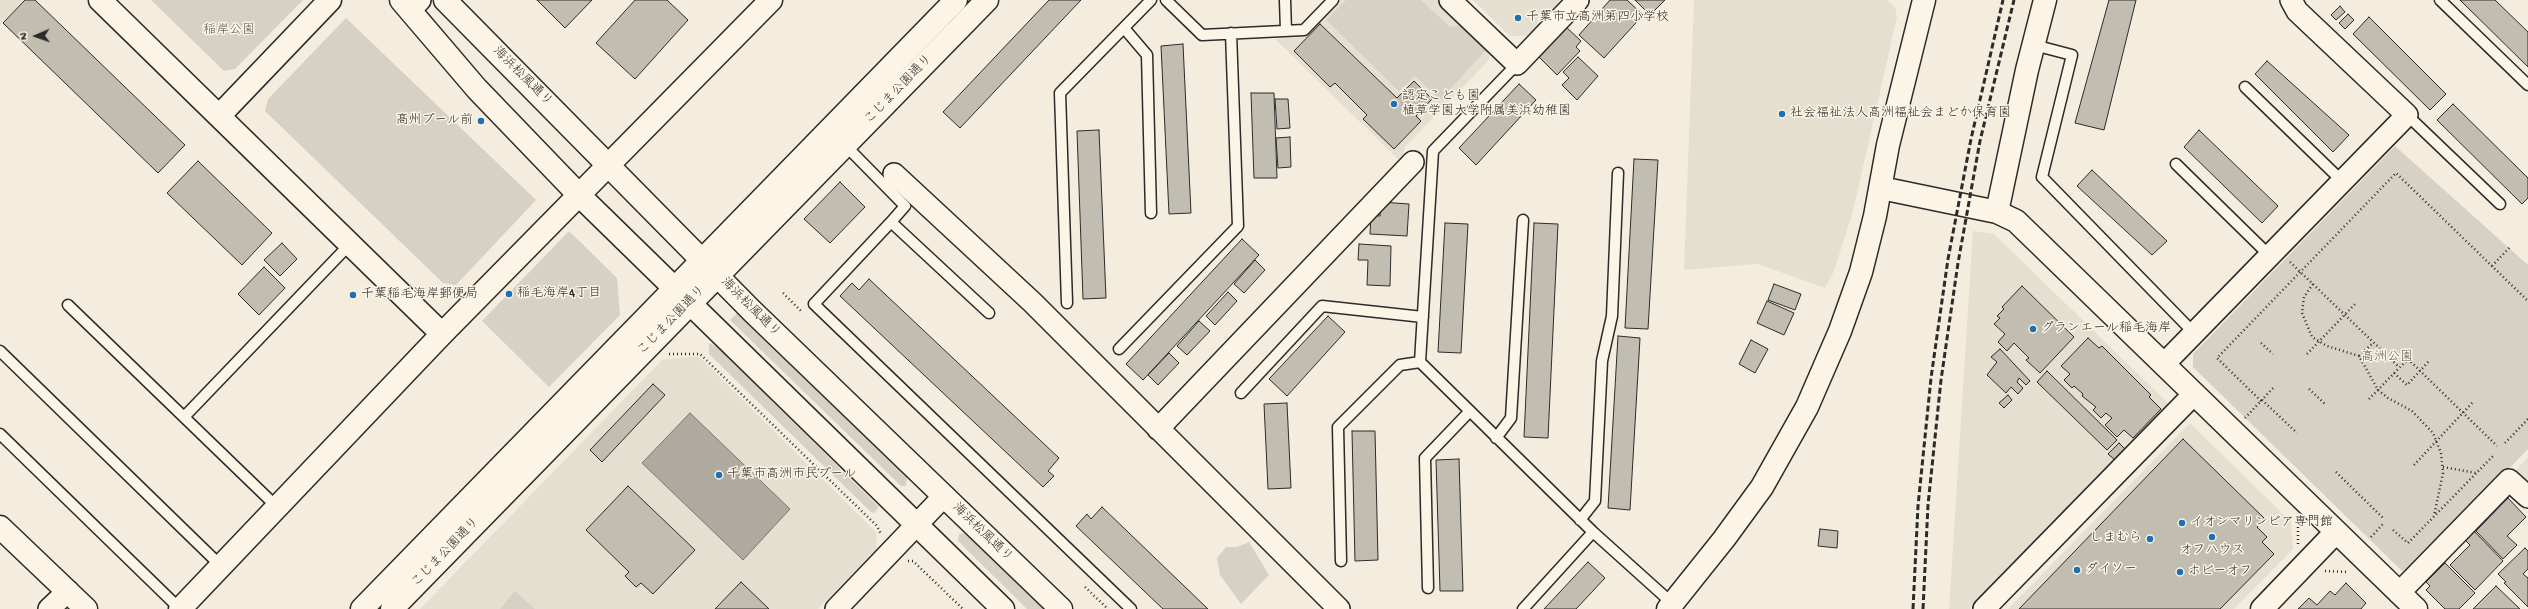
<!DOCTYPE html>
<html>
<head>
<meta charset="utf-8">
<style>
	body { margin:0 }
	#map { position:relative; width:2528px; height:609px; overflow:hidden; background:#f4edde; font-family:"Gochi Hand",sans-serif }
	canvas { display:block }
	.north { position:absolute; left:16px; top:16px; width:40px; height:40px; -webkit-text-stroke:3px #fcf5e5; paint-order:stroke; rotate:268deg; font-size:11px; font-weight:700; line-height:16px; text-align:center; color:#2b2b2b }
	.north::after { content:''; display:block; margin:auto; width:14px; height:18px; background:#2b2b2b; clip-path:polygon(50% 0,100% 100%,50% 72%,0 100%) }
</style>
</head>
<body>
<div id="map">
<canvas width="2528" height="609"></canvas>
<div class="north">N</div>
</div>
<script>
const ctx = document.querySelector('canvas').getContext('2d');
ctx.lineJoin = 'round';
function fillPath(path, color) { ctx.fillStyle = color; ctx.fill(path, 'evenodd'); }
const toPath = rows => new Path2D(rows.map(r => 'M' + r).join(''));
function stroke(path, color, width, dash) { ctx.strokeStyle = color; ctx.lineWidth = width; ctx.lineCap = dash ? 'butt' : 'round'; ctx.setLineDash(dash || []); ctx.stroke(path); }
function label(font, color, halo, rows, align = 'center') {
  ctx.font = font + ' "Gochi Hand","Klee One",sans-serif'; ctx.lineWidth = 3; ctx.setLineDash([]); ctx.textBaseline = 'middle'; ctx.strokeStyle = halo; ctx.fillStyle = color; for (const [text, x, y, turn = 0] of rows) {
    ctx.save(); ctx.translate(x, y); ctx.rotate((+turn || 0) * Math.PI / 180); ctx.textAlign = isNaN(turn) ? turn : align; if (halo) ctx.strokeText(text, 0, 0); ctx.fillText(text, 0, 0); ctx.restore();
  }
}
fillPath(toPath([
	[0,0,24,0,0,25],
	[1341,0,1439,0,1489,49,1489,60,1405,147,1402,163,1275,39,1303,37],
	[1473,0,1561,0,1527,36,1510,36],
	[1694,0,1887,0,1895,7,1897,17,1853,211,1834,271,1825,288,1758,264,1684,270],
	[1973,231,1994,234,2170,405,1970,609,1949,609],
	[698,356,876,532,877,549,818,609,420,609,662,360],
	[2190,423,2291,522,2293,549,2234,609,2008,609],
	[2528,457,2528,482,2516,470]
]), '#e5dfd0');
fillPath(toPath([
	[151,0,303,0,235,69,224,71],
	[1346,0,1421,0,1450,27,1462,25,1486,50,1440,100,1415,76,1399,91,1326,20],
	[346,18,536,200,456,285,443,283,265,111,268,99],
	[2395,146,2528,265,2528,449,2411,570,2402,571,2193,367,2193,354],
	[569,231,617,278,620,315,549,387,482,321],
	[738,312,907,477,906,486,901,486,730,320],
	[709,343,717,347,879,507,874,513,871,512,709,354],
	[965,533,1043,609,1027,609,958,541,959,534],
	[1249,542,1269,575,1241,604,1220,575,1217,558,1226,547,1237,547],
	[515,591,535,609,500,609]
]), '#d6d1c4');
const water = toPath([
	[690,413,790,509,743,560,642,463,690,413]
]);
fillPath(water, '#afaaa0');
stroke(water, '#7a7771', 1);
const building = toPath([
	[25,0,35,0,185,145,158,173,3,23,25,0],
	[537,0,592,0,565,28,537,0],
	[635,0,667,0,688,20,635,79,596,43,635,0],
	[1049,0,1081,0,960,128,943,112,1049,0],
	[1610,0,1627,0,1643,15,1604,58,1579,35,1610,0],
	[1635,0,1665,0,1650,15,1635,0],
	[2109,0,2136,0,2104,130,2075,123,2109,0],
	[2460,0,2495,0,2528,32,2528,67,2460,0],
	[2340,6,2345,12,2336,20,2331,15,2340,6],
	[2348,14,2354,20,2345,29,2339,23,2348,14],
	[2369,17,2446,94,2430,110,2353,34,2369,17],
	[1320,24,1397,98,1414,81,1432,99,1416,116,1421,121,1394,149,1363,119,1367,115,1335,83,1330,87,1294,51,1320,24],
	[1565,26,1581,41,1576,47,1580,51,1557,75,1537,55,1565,26],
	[1183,44,1191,213,1169,214,1161,46,1183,44],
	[1578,57,1598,76,1577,100,1562,85,1569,78,1563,72,1578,57],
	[2267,61,2349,135,2333,152,2255,74,2267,61],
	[1519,84,1536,100,1476,165,1459,148,1519,84],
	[1251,93,1274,93,1277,178,1254,178,1251,93],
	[1275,99,1288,99,1290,128,1277,129,1275,99],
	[2453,104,2528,178,2528,198,2522,204,2437,120,2453,104],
	[1099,130,1106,298,1083,299,1077,131,1099,130],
	[2199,130,2278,206,2262,223,2184,147,2199,130],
	[1290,137,1291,167,1278,168,1276,138,1290,137],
	[1634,159,1658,160,1648,329,1625,328,1634,159],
	[198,161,272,233,242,265,167,193,198,161],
	[2092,170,2167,241,2152,255,2077,186,2092,170],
	[840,182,865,207,830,243,804,219,840,182],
	[1381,202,1409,204,1407,236,1370,234,1371,215,1380,216,1381,202],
	[1445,223,1468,224,1461,353,1438,352,1445,223],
	[1534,223,1558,224,1548,438,1524,437,1534,223],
	[1242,239,1259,255,1143,380,1126,364,1242,239],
	[282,243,297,259,280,276,264,260,282,243],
	[1359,244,1391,246,1390,286,1367,285,1368,260,1358,260,1359,244],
	[1255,260,1265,270,1244,293,1234,284,1255,260],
	[264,267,285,288,259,315,238,294,264,267],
	[869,279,1059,458,1048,471,1054,476,1043,487,840,296,852,283,859,290,869,279],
	[1774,284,1801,294,1795,310,1768,300,1774,284],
	[2022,286,2074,337,2040,373,2026,360,2029,358,2014,343,2007,351,1998,342,2005,334,1994,324,2000,318,1997,316,2004,309,2002,307,2022,286],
	[1228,292,1237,301,1215,325,1206,316,1228,292],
	[1767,301,1794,313,1784,335,1757,323,1767,301],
	[1328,316,1345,332,1287,396,1269,379,1328,316],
	[1199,321,1210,331,1187,355,1177,346,1199,321],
	[1618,336,1640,338,1630,510,1608,508,1618,336],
	[2088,338,2099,348,2102,346,2151,395,2149,397,2161,409,2133,438,2124,430,2117,437,2105,425,2112,418,2106,413,2101,418,2093,410,2096,407,2082,396,2083,394,2074,386,2072,388,2064,380,2070,374,2061,366,2088,338],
	[1751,340,1768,349,1755,373,1739,364,1751,340],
	[2000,349,2030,381,2026,385,2019,378,2017,382,2023,388,2018,394,2011,387,2006,393,1987,375,1997,362,1991,357,2000,349],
	[1169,353,1179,363,1158,385,1148,375,1169,353],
	[2047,371,2117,440,2107,450,2037,382,2047,371],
	[653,384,665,395,602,462,590,450,653,384],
	[2008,395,2012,400,2004,408,1999,403,2008,395],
	[1287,403,1291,488,1268,489,1264,404,1287,403],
	[1352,431,1375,431,1378,560,1355,561,1352,431],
	[2183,439,2265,519,2257,527,2267,537,2262,542,2274,554,2220,609,2019,609,2183,439],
	[2119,443,2125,449,2115,460,2108,454,2119,443],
	[1459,459,1463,591,1440,591,1436,460,1459,459],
	[628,486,695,550,653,594,641,583,636,587,625,576,629,572,586,530,628,486],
	[2508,498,2526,517,2507,536,2517,545,2503,559,2476,531,2508,498],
	[1102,507,1208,609,1163,609,1076,526,1087,514,1091,519,1102,507],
	[1820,529,1838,531,1837,548,1818,546,1820,529],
	[2473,530,2503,561,2475,590,2450,565,2470,545,2464,539,2473,530],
	[2525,548,2528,551,2528,569,2523,574,2528,578,2528,607,2504,583,2506,582,2498,574,2525,548],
	[1588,562,1605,578,1576,609,1544,609,1588,562],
	[2445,563,2475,593,2459,609,2445,609,2426,590,2430,586,2426,582,2445,563],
	[741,582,769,609,715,609,741,582],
	[2346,583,2366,603,2361,609,2298,609,2309,598,2317,605,2330,591,2335,595,2346,583],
	[2496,586,2520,609,2473,609,2496,586]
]);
fillPath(building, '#c2bdb1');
stroke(building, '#2b2b2b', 1);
const lane = toPath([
	[1166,0,1202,35,1304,30,1333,0],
	[1285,0,1286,31],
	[2440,0,2528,85],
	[1124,28,1147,55,1151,213],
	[2034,45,2072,55,2042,177,2194,333],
	[2245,87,2342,181],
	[2407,115,2500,204],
	[845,145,905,206,891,222,989,313],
	[2176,164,2270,256],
	[891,222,814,304,1131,609],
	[1067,303,1060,93,1151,0],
	[68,305,277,507],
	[1119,349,1238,226,1231,33],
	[0,351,221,566],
	[1420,362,1433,151,1517,64],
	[1241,393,1322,306,1423,317],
	[184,417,350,244],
	[0,434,180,609],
	[1496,438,1511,418,1523,220],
	[1580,520,1595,501,1602,361,1612,316,1618,173],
	[1341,561,1338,427,1400,365,1420,362,1593,532,1673,604],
	[1428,588,1425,458,1470,411],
	[1523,609,1593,532]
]);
const street = toPath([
	[1450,0,1517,64,1578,0],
	[410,10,420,0],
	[894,174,1032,302,1339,609],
	[2164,364,2407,115,2297,11,2291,0],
	[1158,429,1413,162],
	[2399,593,2509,480,2528,497],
	[49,609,68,591],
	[836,609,944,496],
	[1984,609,2194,394]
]);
const secondary = toPath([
	[100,0,442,334],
	[401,0,477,89,579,195,1003,609],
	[445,0,752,311,1061,609],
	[219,116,330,0],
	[1881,188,1997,212,2016,221,2416,609],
	[1997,212,2027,70,2045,0],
	[0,527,86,609],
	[180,609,442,334,771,0],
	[362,609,956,0],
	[392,609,987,0],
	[1668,609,1724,539,1762,487,1807,407,1840,331,1861,272,1875,216,1888,145,1924,0],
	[2262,609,2335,533]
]);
stroke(lane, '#2b2b2b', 13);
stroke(street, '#2b2b2b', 24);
stroke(secondary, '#2b2b2b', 25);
stroke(toPath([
	[2290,262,2399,367],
	[2492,266,2510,247],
	[2313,284,2304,297,2302,313,2312,337,2327,346,2359,356,2378,390,2388,398,2412,411,2433,433,2441,453,2443,473,2434,516],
	[783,293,802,312],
	[2261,343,2273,354],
	[669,354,700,354,877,526,881,534],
	[2307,354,2356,303],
	[2359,356,2373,343],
	[2394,373,2407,385,2430,360],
	[2309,389,2325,404],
	[2369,399,2408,359,2497,446],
	[2262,400,2297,433],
	[2261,401,2217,358,2396,173,2528,301],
	[2245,418,2275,386],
	[2505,443,2528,419],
	[2414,465,2473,402],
	[2443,467,2476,473],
	[2336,472,2383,518],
	[2298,523,2298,544],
	[2393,530,2408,543,2493,456],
	[2371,537,2383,524],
	[908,561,913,561,963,609],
	[2325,571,2348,572],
	[1085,587,1108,609]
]), '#2b2b2b', 2.5, [1, 3]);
stroke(lane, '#fcf5e5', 10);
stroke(street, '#fcf5e5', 21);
stroke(secondary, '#fcf5e5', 22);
stroke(toPath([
	[1913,609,1918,506,1931,378,1948,259,1971,139,2003,0],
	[1923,609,1928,505,1941,380,1958,263,1980,141,2014,0]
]), '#2b2b2b', 3, [6, 3]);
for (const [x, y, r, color] of [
	[1518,18,4,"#1f6fb2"],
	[1394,104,4,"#1f6fb2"],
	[1782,114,4,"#1f6fb2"],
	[481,121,4,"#1f6fb2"],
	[509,294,4,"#1f6fb2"],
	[353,295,4,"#1f6fb2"],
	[2033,329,4,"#1f6fb2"],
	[719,475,4,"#1f6fb2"],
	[2182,523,4,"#1f6fb2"],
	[2212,537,4,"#1f6fb2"],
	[2150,539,4,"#1f6fb2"],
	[2077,570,4,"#1f6fb2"],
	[2180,572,4,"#1f6fb2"]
]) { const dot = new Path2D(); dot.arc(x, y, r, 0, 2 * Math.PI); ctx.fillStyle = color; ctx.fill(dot); stroke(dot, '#fcf5e5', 1.5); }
label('13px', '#2b2b2b', '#fcf5e5', [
	["千葉市立高洲第四小学校",1526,18],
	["認定こども園",1402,97],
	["植草学園大学附属美浜幼稚園",1402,112],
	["社会福祉法人高洲福祉会まどか保育園",1790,114],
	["髙州プール前",473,121,"right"],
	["稲毛海岸4丁目",517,294],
	["千葉稲毛海岸郵便局",361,295],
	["グランエール稲毛海岸",2041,329],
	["千葉市高洲市民プール",727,475],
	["イオンマリンピア専門館",2190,523],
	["しまむら",2142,539,"right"],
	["オフハウス",2212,551,"center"],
	["ダイソー",2085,570],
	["ホビーオフ",2188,572]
], 'left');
label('13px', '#565451', '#fcf5e5', [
	["稲岸公園",229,31],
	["高洲公園",2387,358]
]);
label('13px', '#2b2b2b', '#fcf5e5', [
	["海浜松風通り",522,77,45],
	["こじま公園通り",899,90,-46],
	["海浜松風通り",750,308,45],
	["こじま公園通り",672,321,-46],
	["海浜松風通り",982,533,44],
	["こじま公園通り",446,553,-46]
]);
</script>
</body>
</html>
